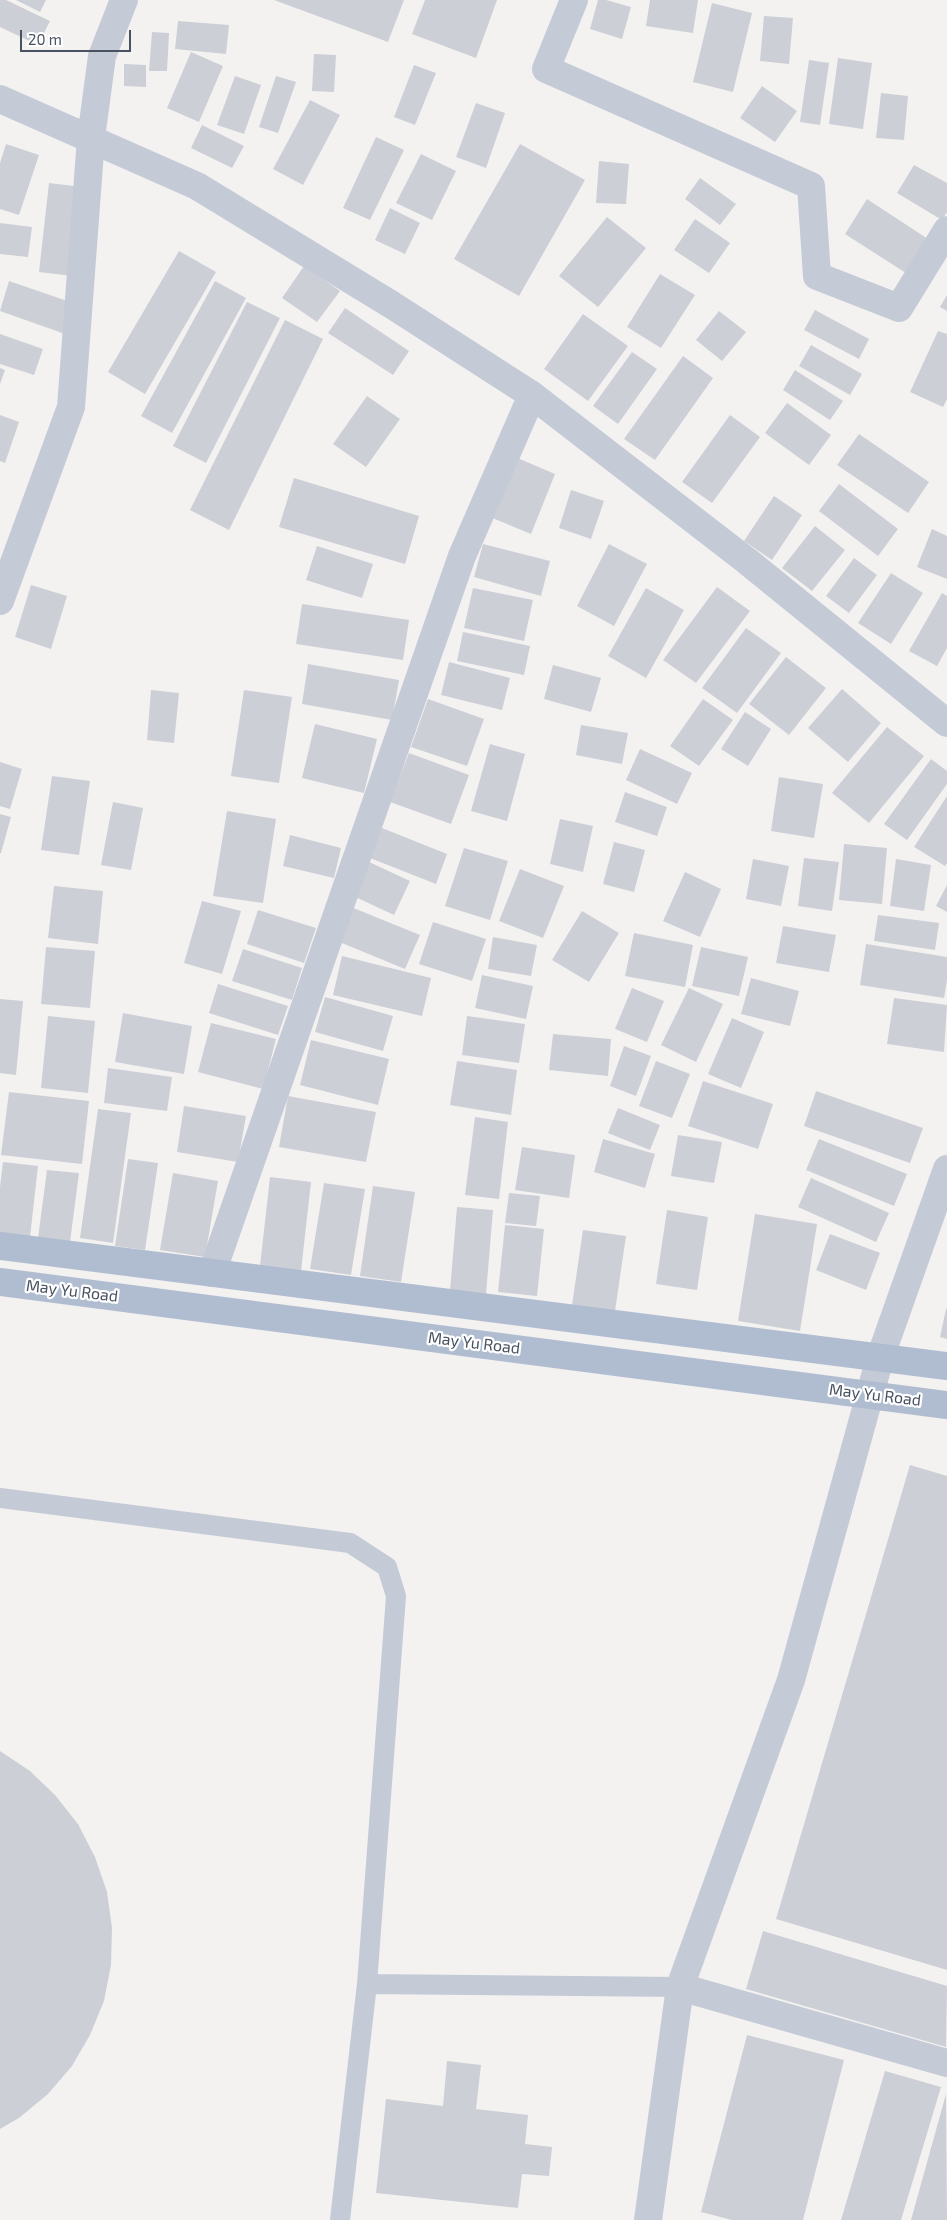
<!DOCTYPE html>
<html>
<head>
<meta charset="utf-8">
<style>
	body { margin:0 }
	#map { position:relative; width:947px; height:2220px; overflow:hidden; background:#f4f1f1; font-family:"Exo 2",sans-serif }
	canvas { display:block }
	.scale { position:absolute; left:20px; top:30px; width:111px; height:22px; box-sizing:border-box; border:2px solid #485260; border-top:0; padding-left:6px; font-size:15px; line-height:18px; white-space:nowrap; color:#485260; -webkit-text-stroke:4px #fff; paint-order:stroke }
</style>
</head>
<body>
<div id="map">
<canvas width="947" height="2220"></canvas>
<div class="scale">20 m</div>
</div>
<script>
const ctx = document.querySelector('canvas').getContext('2d');
ctx.lineJoin = 'round';
function fillPath(path, color) { ctx.fillStyle = color; ctx.fill(path, 'evenodd'); }
const toPath = rows => new Path2D(rows.map(r => 'M' + r).join(''));
function stroke(path, color, width, dash) { ctx.strokeStyle = color; ctx.lineWidth = width; ctx.lineCap = dash ? 'butt' : 'round'; ctx.setLineDash(dash || []); ctx.stroke(path); }
function label(font, color, halo, rows, align = 'center') {
  ctx.font = font + ' "Exo 2",sans-serif'; ctx.lineWidth = 4.5; ctx.setLineDash([]); ctx.textBaseline = 'middle'; ctx.strokeStyle = halo; ctx.fillStyle = color; for (const [text, x, y, turn = 0] of rows) {
    ctx.save(); ctx.translate(x, y); ctx.rotate((+turn || 0) * Math.PI / 180); ctx.textAlign = isNaN(turn) ? turn : align; if (halo) ctx.strokeText(text, 0, 0); ctx.fillText(text, 0, 0); ctx.restore();
  }
}
fillPath(toPath([
	[0,0,6,0,50,21,38,45,0,27],
	[16,0,46,0,40,12],
	[274,0,404,0,388,42],
	[425,0,497,0,476,58,412,34],
	[598,0,606,0,631,7,622,39,590,29],
	[650,0,698,0,693,33,646,26],
	[712,3,752,13,733,92,693,82],
	[764,16,793,18,789,64,760,61],
	[178,21,229,25,226,54,175,49],
	[152,32,169,33,167,71,149,71],
	[191,52,223,66,199,122,167,108],
	[314,54,336,55,334,92,312,91],
	[838,58,872,63,863,129,829,124],
	[809,60,829,63,820,125,800,122],
	[124,64,146,65,146,87,124,86],
	[414,65,436,73,415,125,394,117],
	[235,76,261,85,244,134,217,125],
	[276,76,296,82,278,133,259,127],
	[762,86,797,111,775,142,740,118],
	[881,93,908,96,904,140,876,138],
	[310,100,340,115,303,185,273,169],
	[476,103,505,113,486,168,456,157],
	[202,125,244,146,232,168,191,148],
	[376,137,404,150,370,220,343,208],
	[6,144,39,155,19,215,0,209,0,163],
	[520,144,585,180,519,296,454,259],
	[421,154,456,171,432,220,396,203],
	[599,161,629,164,626,204,596,203],
	[914,165,947,183,947,212,942,220,897,193],
	[700,178,736,204,720,225,685,199],
	[49,183,82,187,72,276,39,272],
	[867,199,931,241,909,275,845,234],
	[390,208,420,223,405,254,375,240],
	[607,217,646,248,598,307,559,276],
	[695,219,730,243,709,273,674,250],
	[0,223,32,227,28,257,0,254],
	[179,251,216,272,145,394,108,372],
	[304,266,340,291,317,322,282,298],
	[660,274,695,295,661,348,627,327],
	[9,281,76,304,65,334,0,311],
	[215,281,246,298,172,433,141,416],
	[947,295,947,311,940,307],
	[247,302,280,318,206,463,173,446],
	[345,308,409,351,393,375,328,333],
	[815,310,869,339,859,359,804,330],
	[719,311,746,332,722,361,696,340],
	[583,314,628,346,588,401,544,369],
	[285,320,323,339,229,530,190,510],
	[938,331,947,334,947,399,943,407,910,392],
	[0,334,43,349,34,375,0,364],
	[811,345,862,374,850,395,799,366],
	[632,352,657,369,618,424,593,406],
	[683,356,713,378,655,460,624,439],
	[0,368,5,370,0,384],
	[795,370,843,401,830,420,783,390],
	[367,396,400,419,366,467,333,444],
	[787,403,831,435,809,465,765,433],
	[0,415,19,422,5,463,0,461],
	[730,415,760,437,712,503,682,482],
	[859,434,929,482,908,513,837,465],
	[515,457,555,474,531,534,490,517],
	[294,478,419,516,405,564,279,527],
	[839,484,898,529,878,556,819,511],
	[571,490,604,501,591,539,559,528],
	[774,496,802,515,772,560,744,541],
	[815,526,845,550,812,591,782,568],
	[932,529,947,536,947,579,917,567],
	[483,544,550,561,541,596,474,577],
	[609,544,647,564,614,626,577,606],
	[317,546,373,564,362,598,306,580],
	[854,558,877,575,849,613,826,596],
	[891,573,923,593,891,644,858,623],
	[31,585,67,596,51,649,15,637],
	[717,587,750,611,696,683,663,660],
	[473,588,533,600,524,641,464,628],
	[646,588,684,610,646,678,608,656],
	[942,593,947,596,947,648,937,666,909,651],
	[302,604,409,620,403,660,296,644],
	[746,628,781,653,737,713,702,688],
	[463,632,530,646,524,675,457,661],
	[786,657,826,688,789,735,749,704],
	[449,662,510,678,502,710,441,695],
	[308,664,399,680,392,720,302,704],
	[553,665,601,678,591,712,544,699],
	[842,689,881,723,848,762,808,728],
	[151,690,179,693,174,743,147,740],
	[244,690,292,697,279,783,231,776],
	[428,699,484,719,467,766,411,747],
	[703,699,733,720,699,766,670,746],
	[745,712,771,729,748,766,721,749],
	[315,724,377,739,364,793,302,778],
	[581,725,628,733,622,764,576,755],
	[887,727,924,756,869,823,832,793],
	[490,744,525,754,507,821,471,811],
	[640,749,692,773,677,804,626,780],
	[409,753,469,775,451,824,390,802],
	[931,759,947,771,947,784,907,840,884,824],
	[0,762,22,769,10,809,0,806],
	[52,776,90,781,79,855,41,850],
	[779,777,823,784,814,838,771,831],
	[625,792,667,807,657,836,615,822],
	[947,796,947,863,945,866,914,847],
	[113,802,143,808,131,870,101,865],
	[227,811,276,819,263,903,213,896],
	[0,814,11,817,1,853,0,853],
	[560,819,593,826,583,872,550,864],
	[377,826,447,854,436,884,365,856],
	[290,835,341,848,334,878,283,866],
	[614,842,645,850,634,892,603,884],
	[844,844,887,848,882,904,839,900],
	[464,848,508,861,490,920,445,906],
	[804,858,839,862,832,911,798,906],
	[753,859,789,866,781,906,746,899],
	[896,859,931,865,924,911,890,906],
	[367,861,410,881,394,915,351,895],
	[520,869,564,886,543,938,499,921],
	[685,872,721,889,700,937,663,921],
	[947,885,947,912,936,906],
	[54,886,103,891,98,944,48,938],
	[202,901,241,911,222,974,184,963],
	[351,907,420,935,405,969,337,941],
	[258,910,316,928,304,963,247,944],
	[582,911,619,933,589,982,552,960],
	[878,915,939,923,935,950,874,941],
	[433,922,486,939,472,981,419,964],
	[783,926,836,935,829,972,776,963],
	[634,933,693,945,685,987,625,976],
	[493,937,537,945,531,976,488,969],
	[866,944,947,957,947,980,944,998,860,985],
	[46,947,95,951,90,1008,41,1004],
	[701,947,748,957,739,996,692,986],
	[243,949,302,968,292,1000,232,981],
	[342,956,431,978,422,1016,333,995],
	[482,975,533,986,526,1019,475,1008],
	[751,978,799,991,790,1026,741,1014],
	[218,984,288,1006,278,1035,209,1013],
	[632,988,664,1001,647,1042,615,1029],
	[689,988,723,1004,696,1062,661,1045],
	[325,997,393,1016,383,1051,315,1032],
	[894,998,947,1005,944,1052,887,1044],
	[0,999,23,1001,16,1075,0,1073],
	[123,1013,192,1026,184,1074,115,1062],
	[48,1016,95,1021,88,1093,41,1088],
	[467,1016,525,1024,519,1063,462,1055],
	[732,1018,764,1032,741,1088,708,1074],
	[211,1023,276,1039,263,1089,198,1072],
	[553,1034,611,1039,608,1076,549,1070],
	[311,1040,389,1059,378,1105,300,1085],
	[624,1046,651,1056,636,1096,610,1086],
	[457,1061,517,1070,511,1115,450,1105],
	[656,1061,690,1074,672,1118,639,1106],
	[108,1068,172,1077,167,1111,104,1103],
	[703,1081,773,1104,758,1149,688,1126],
	[816,1091,923,1128,910,1163,804,1126],
	[9,1092,89,1101,82,1164,1,1155],
	[288,1096,376,1112,366,1162,279,1147],
	[184,1106,246,1116,238,1162,177,1152],
	[618,1108,660,1125,650,1150,608,1133],
	[98,1109,131,1113,113,1243,80,1238],
	[475,1117,508,1122,499,1199,465,1195],
	[678,1135,722,1142,714,1183,671,1176],
	[603,1139,655,1154,645,1188,594,1172],
	[819,1139,907,1174,894,1206,806,1170],
	[522,1147,575,1155,569,1198,515,1190],
	[128,1159,158,1163,145,1250,115,1246],
	[3,1162,38,1166,30,1237,0,1234,0,1187],
	[47,1170,79,1173,70,1242,38,1238],
	[173,1173,218,1181,205,1257,160,1250],
	[270,1177,311,1182,301,1271,260,1266],
	[811,1178,889,1213,876,1242,798,1207],
	[324,1183,365,1189,351,1275,310,1269],
	[373,1186,415,1192,401,1282,360,1276],
	[509,1193,540,1196,536,1226,505,1223],
	[457,1207,493,1210,486,1294,450,1291],
	[667,1210,708,1217,697,1290,656,1284],
	[755,1214,817,1224,800,1331,738,1321],
	[505,1225,544,1229,537,1296,498,1292],
	[583,1230,626,1236,615,1311,572,1305],
	[830,1234,880,1253,866,1290,816,1270],
	[946,1309,947,1309,947,1339,940,1337],
	[910,1465,947,1476,947,1970,776,1919],
	[0,1751,30,1771,55,1795,78,1824,95,1857,107,1892,112,1928,111,1965,104,2001,90,2035,72,2066,48,2094,19,2118,0,2129],
	[763,1931,947,1986,946,2047,746,1989],
	[747,2035,844,2060,803,2220,732,2220,701,2212],
	[447,2061,481,2065,476,2109,528,2115,525,2144,552,2147,549,2176,522,2174,518,2208,376,2193,386,2099,443,2106],
	[885,2071,941,2087,901,2220,841,2220],
	[946,2094,947,2220,911,2220]
]), '#cdcfd7');
stroke(toPath([
	[0,1498,350,1543,387,1567,396,1596,367,1984,340,2220],
	[367,1984,680,1987]
]), '#c4cbd6', 20);
stroke(toPath([
	[574,0,546,69,811,186,817,276,899,308,947,230],
	[0,99,197,186,392,305,532,395,747,561,947,723],
	[0,601,71,407,91,138,102,56,124,0],
	[212,1273,462,556,532,395],
	[680,1987,947,2063],
	[648,2220,680,1987,791,1680,880,1358,947,1169]
]), '#c4cbd6', 28);
stroke(toPath([
	[0,1246,947,1366],
	[0,1282,947,1405]
]), '#b0bdd1', 28);
label('16px', '#485260', '#fff', [
	["May Yu Road",72,1291,7],
	["May Yu Road",474,1343,7],
	["May Yu Road",875,1395,7]
]);
</script>
</body>
</html>
